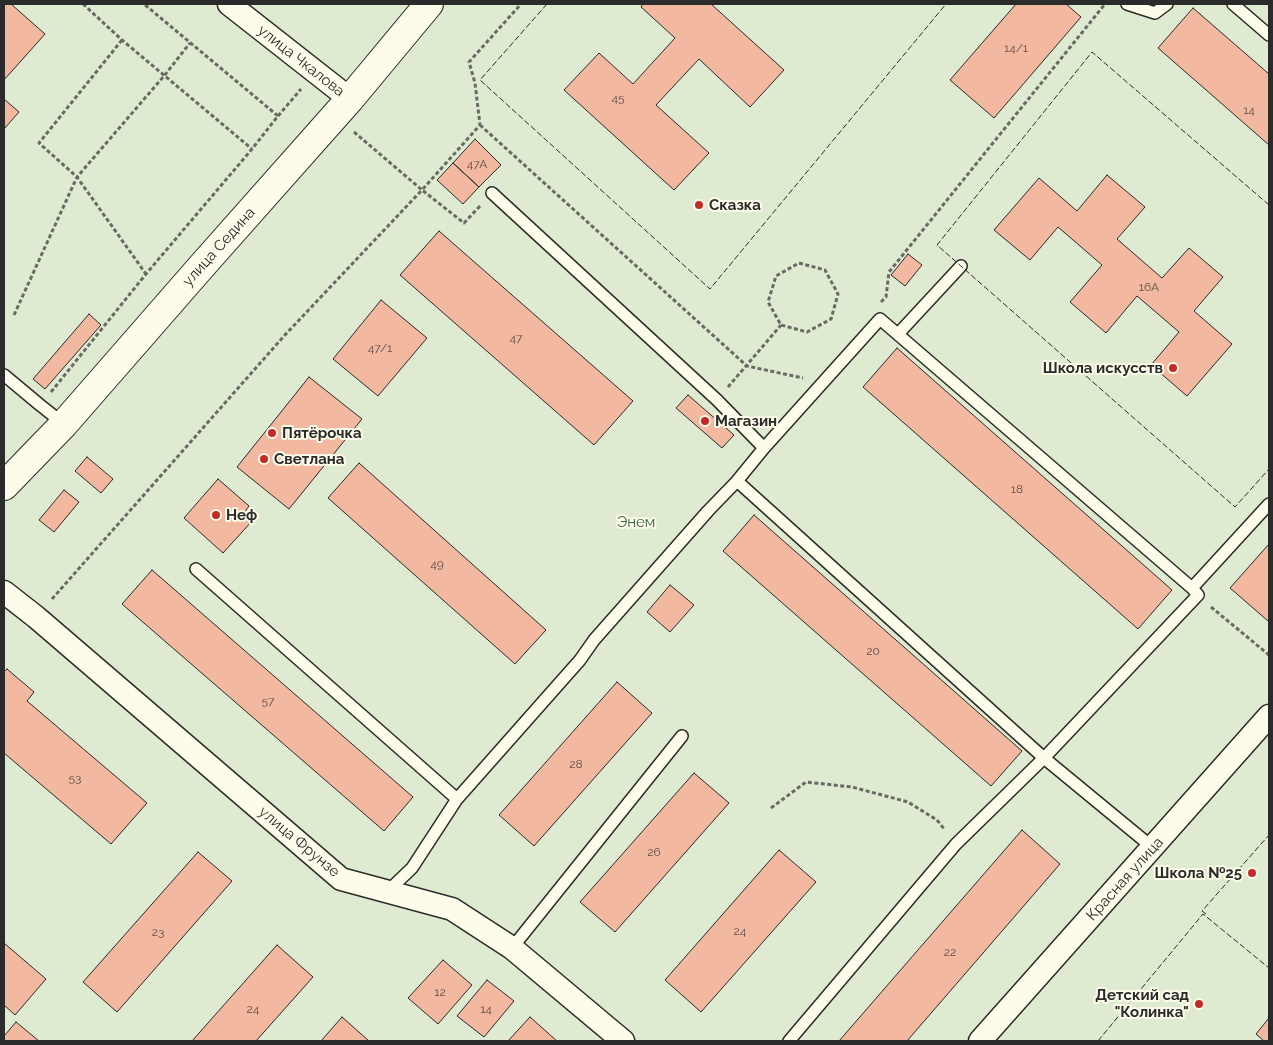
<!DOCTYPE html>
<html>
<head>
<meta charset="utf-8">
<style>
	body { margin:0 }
	#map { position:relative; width:1273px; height:1045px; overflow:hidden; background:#fdfbea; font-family:Raleway,sans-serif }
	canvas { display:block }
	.frame { position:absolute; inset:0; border:5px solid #2b2b2b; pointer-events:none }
</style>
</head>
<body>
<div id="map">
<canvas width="1273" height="1045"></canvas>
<div class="frame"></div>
</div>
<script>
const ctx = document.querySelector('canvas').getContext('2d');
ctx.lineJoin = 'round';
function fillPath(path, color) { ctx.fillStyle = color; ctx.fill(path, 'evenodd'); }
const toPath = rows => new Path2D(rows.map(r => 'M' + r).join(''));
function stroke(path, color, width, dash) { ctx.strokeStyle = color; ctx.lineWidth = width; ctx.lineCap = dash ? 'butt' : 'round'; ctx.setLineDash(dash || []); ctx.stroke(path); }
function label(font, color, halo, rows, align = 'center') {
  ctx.font = font + ' Raleway,sans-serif'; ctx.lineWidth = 4; ctx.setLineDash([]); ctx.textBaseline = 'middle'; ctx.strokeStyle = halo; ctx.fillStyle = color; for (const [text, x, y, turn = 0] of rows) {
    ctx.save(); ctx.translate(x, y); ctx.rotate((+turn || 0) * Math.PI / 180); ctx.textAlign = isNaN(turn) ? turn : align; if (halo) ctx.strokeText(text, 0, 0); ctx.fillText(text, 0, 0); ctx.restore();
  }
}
const green = toPath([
	[4,4,1269,4,1269,1041,4,1041,4,4]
]);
fillPath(green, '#deebd1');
stroke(green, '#74746e', 1);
const building = toPath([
	[4,4,11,4,45,34,4,80,4,4],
	[643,4,711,4,784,70,750,107,699,59,656,105,709,153,674,190,564,90,599,53,633,84,675,38,641,7,643,4],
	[1016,4,1066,4,1081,17,994,118,950,80,1016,4],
	[1193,8,1269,74,1269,145,1158,48,1193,8],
	[4,99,19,112,4,129,4,99],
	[475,139,501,165,479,187,453,163,475,139],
	[453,163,479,187,463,204,437,180,453,163],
	[1107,175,1145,207,1117,239,1162,278,1189,248,1223,277,1194,311,1232,344,1187,396,1151,365,1179,332,1137,296,1106,333,1070,302,1102,265,1058,227,1030,260,994,230,1039,178,1077,211,1107,175],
	[439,231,633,401,594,445,400,275,439,231],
	[908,254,922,265,905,286,891,275,908,254],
	[381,300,427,338,378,396,333,359,381,300],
	[89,314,101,325,45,389,33,379,89,314],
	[897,348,1172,590,1138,629,863,387,897,348],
	[309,377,362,419,289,509,237,467,309,377],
	[688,395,734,435,722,448,676,408,688,395],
	[87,457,113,479,101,493,75,471,87,457],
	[359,463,546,630,515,664,328,498,359,463],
	[218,479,249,506,244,513,253,520,223,553,184,518,218,479],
	[64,490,79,502,54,532,39,520,64,490],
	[754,515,1022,751,991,786,723,551,754,515],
	[1269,544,1269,619,1268,621,1230,588,1269,544],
	[152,570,413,797,384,831,122,604,152,570],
	[670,585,694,605,670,632,647,612,670,585],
	[7,669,34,692,27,701,147,803,111,844,4,753,4,672,7,669],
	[617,682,652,713,534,846,499,815,617,682],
	[694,773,729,803,615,932,580,902,694,773],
	[1022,830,1060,864,907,1041,839,1041,1022,830],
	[779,850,816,882,701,1012,665,980,779,850],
	[198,852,232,881,117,1012,83,982,198,852],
	[4,943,46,979,15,1015,4,1005,4,943],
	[277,945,313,977,256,1041,192,1041,277,945],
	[443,960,472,985,438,1024,408,998,443,960],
	[487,980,514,1001,484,1037,457,1016,487,980],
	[342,1017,369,1041,321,1041,342,1017],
	[530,1017,557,1041,508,1041,530,1017],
	[1269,1018,1269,1041,1264,1041,1256,1034,1269,1018],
	[16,1022,39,1041,4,1041,4,1036,16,1022]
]);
fillPath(building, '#f2b8a0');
stroke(building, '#2b2b2b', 1);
const lane = toPath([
	[1127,4,1155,13,1167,4],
	[1233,4,1269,35],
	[492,193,717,400,764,448],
	[898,334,961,266],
	[4,375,40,405,64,424],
	[737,481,1044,758,1152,847],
	[196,569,457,799],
	[1192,588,1269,504],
	[388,891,412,868,457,799,580,660,594,640,708,511,737,481,764,448,880,319,1192,588,1198,595,1044,758,956,844,789,1041],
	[512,948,682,736]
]);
const street = toPath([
	[229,4,350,99],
	[4,592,36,617,341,879,452,909,512,948,623,1041],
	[980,1041,1269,716]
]);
const secondary = toPath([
	[4,486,64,424,201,267,350,99,429,4]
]);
stroke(lane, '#2b2b2b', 14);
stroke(street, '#2b2b2b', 25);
stroke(secondary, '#2b2b2b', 30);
stroke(toPath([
	[83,4,122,40,252,149],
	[122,40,39,143,77,177,146,274],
	[278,116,301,89],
	[480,125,747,366,803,378],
	[480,206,464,223,422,190,480,125,475,83,469,62,521,4],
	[799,263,825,270,838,294,831,319,807,332,781,325,768,302,776,276,799,263],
	[881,302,886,297,889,272,1105,4],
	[14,315,77,177,164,76,190,43],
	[728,387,781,325],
	[51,392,146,274,252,149,278,116,144,4],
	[52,599,284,336,422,190,354,132],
	[1211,607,1269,655],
	[771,808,806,782,852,787,908,802,937,820,945,830]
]), '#6a6964', 3, [4, 2.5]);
stroke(lane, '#fdfbea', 11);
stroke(street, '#fdfbea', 22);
stroke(secondary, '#fdfbea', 28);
stroke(toPath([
	[547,4,480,80,710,289,946,4],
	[1269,205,1092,52,937,245,1235,507,1269,469],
	[1206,914,1202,911,1269,835],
	[1098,1041,1203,914,1269,968]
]), '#2b2b2b', 1, [6, 2.5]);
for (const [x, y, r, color] of [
	[699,205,5,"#c62828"],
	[1173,368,5,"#c62828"],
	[705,421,5,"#c62828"],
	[272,433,5,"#c62828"],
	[264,459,5,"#c62828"],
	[216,515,5,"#c62828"],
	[1252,873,5,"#c62828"],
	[1199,1004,5,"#c62828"]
]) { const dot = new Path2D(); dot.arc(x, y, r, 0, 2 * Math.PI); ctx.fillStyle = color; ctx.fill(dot); stroke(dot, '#fdfbea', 2); }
label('12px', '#5d4e48', null, [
	["14/1",1016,48],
	["45",618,98],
	["14",1249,110],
	["47А",477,164],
	["16А",1149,287],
	["47",516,338],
	["47/1",380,348],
	["18",1017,489],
	["49",437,564],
	["20",873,651],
	["57",268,701],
	["28",576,764],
	["53",75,778],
	["26",654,852],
	["24",740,931],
	["23",158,932],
	["22",950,952],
	["12",440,992],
	["24",253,1009],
	["14",486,1009]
]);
label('15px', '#2b2b2b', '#fdfbea', [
	["улица Чкалова",301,61,38],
	["улица Седина",219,247,-48],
	["улица Фрунзе",299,842,40],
	["Красная улица",1125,879,-48]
]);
label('bold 15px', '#2b2b2b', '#fdfbea', [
	["Сказка",709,205],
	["Школа искусств",1163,368,"right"],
	["Магазин",715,421],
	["Пятёрочка",282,433],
	["Светлана",274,459],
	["Неф",226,515],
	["Школа №25",1242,873,"right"],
	["Детский сад",1189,995,"right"],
	["\"Колинка\"",1189,1012,"right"]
], 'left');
label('15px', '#34623c', '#fdfbea', [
	["Энем",636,522]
]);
</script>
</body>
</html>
